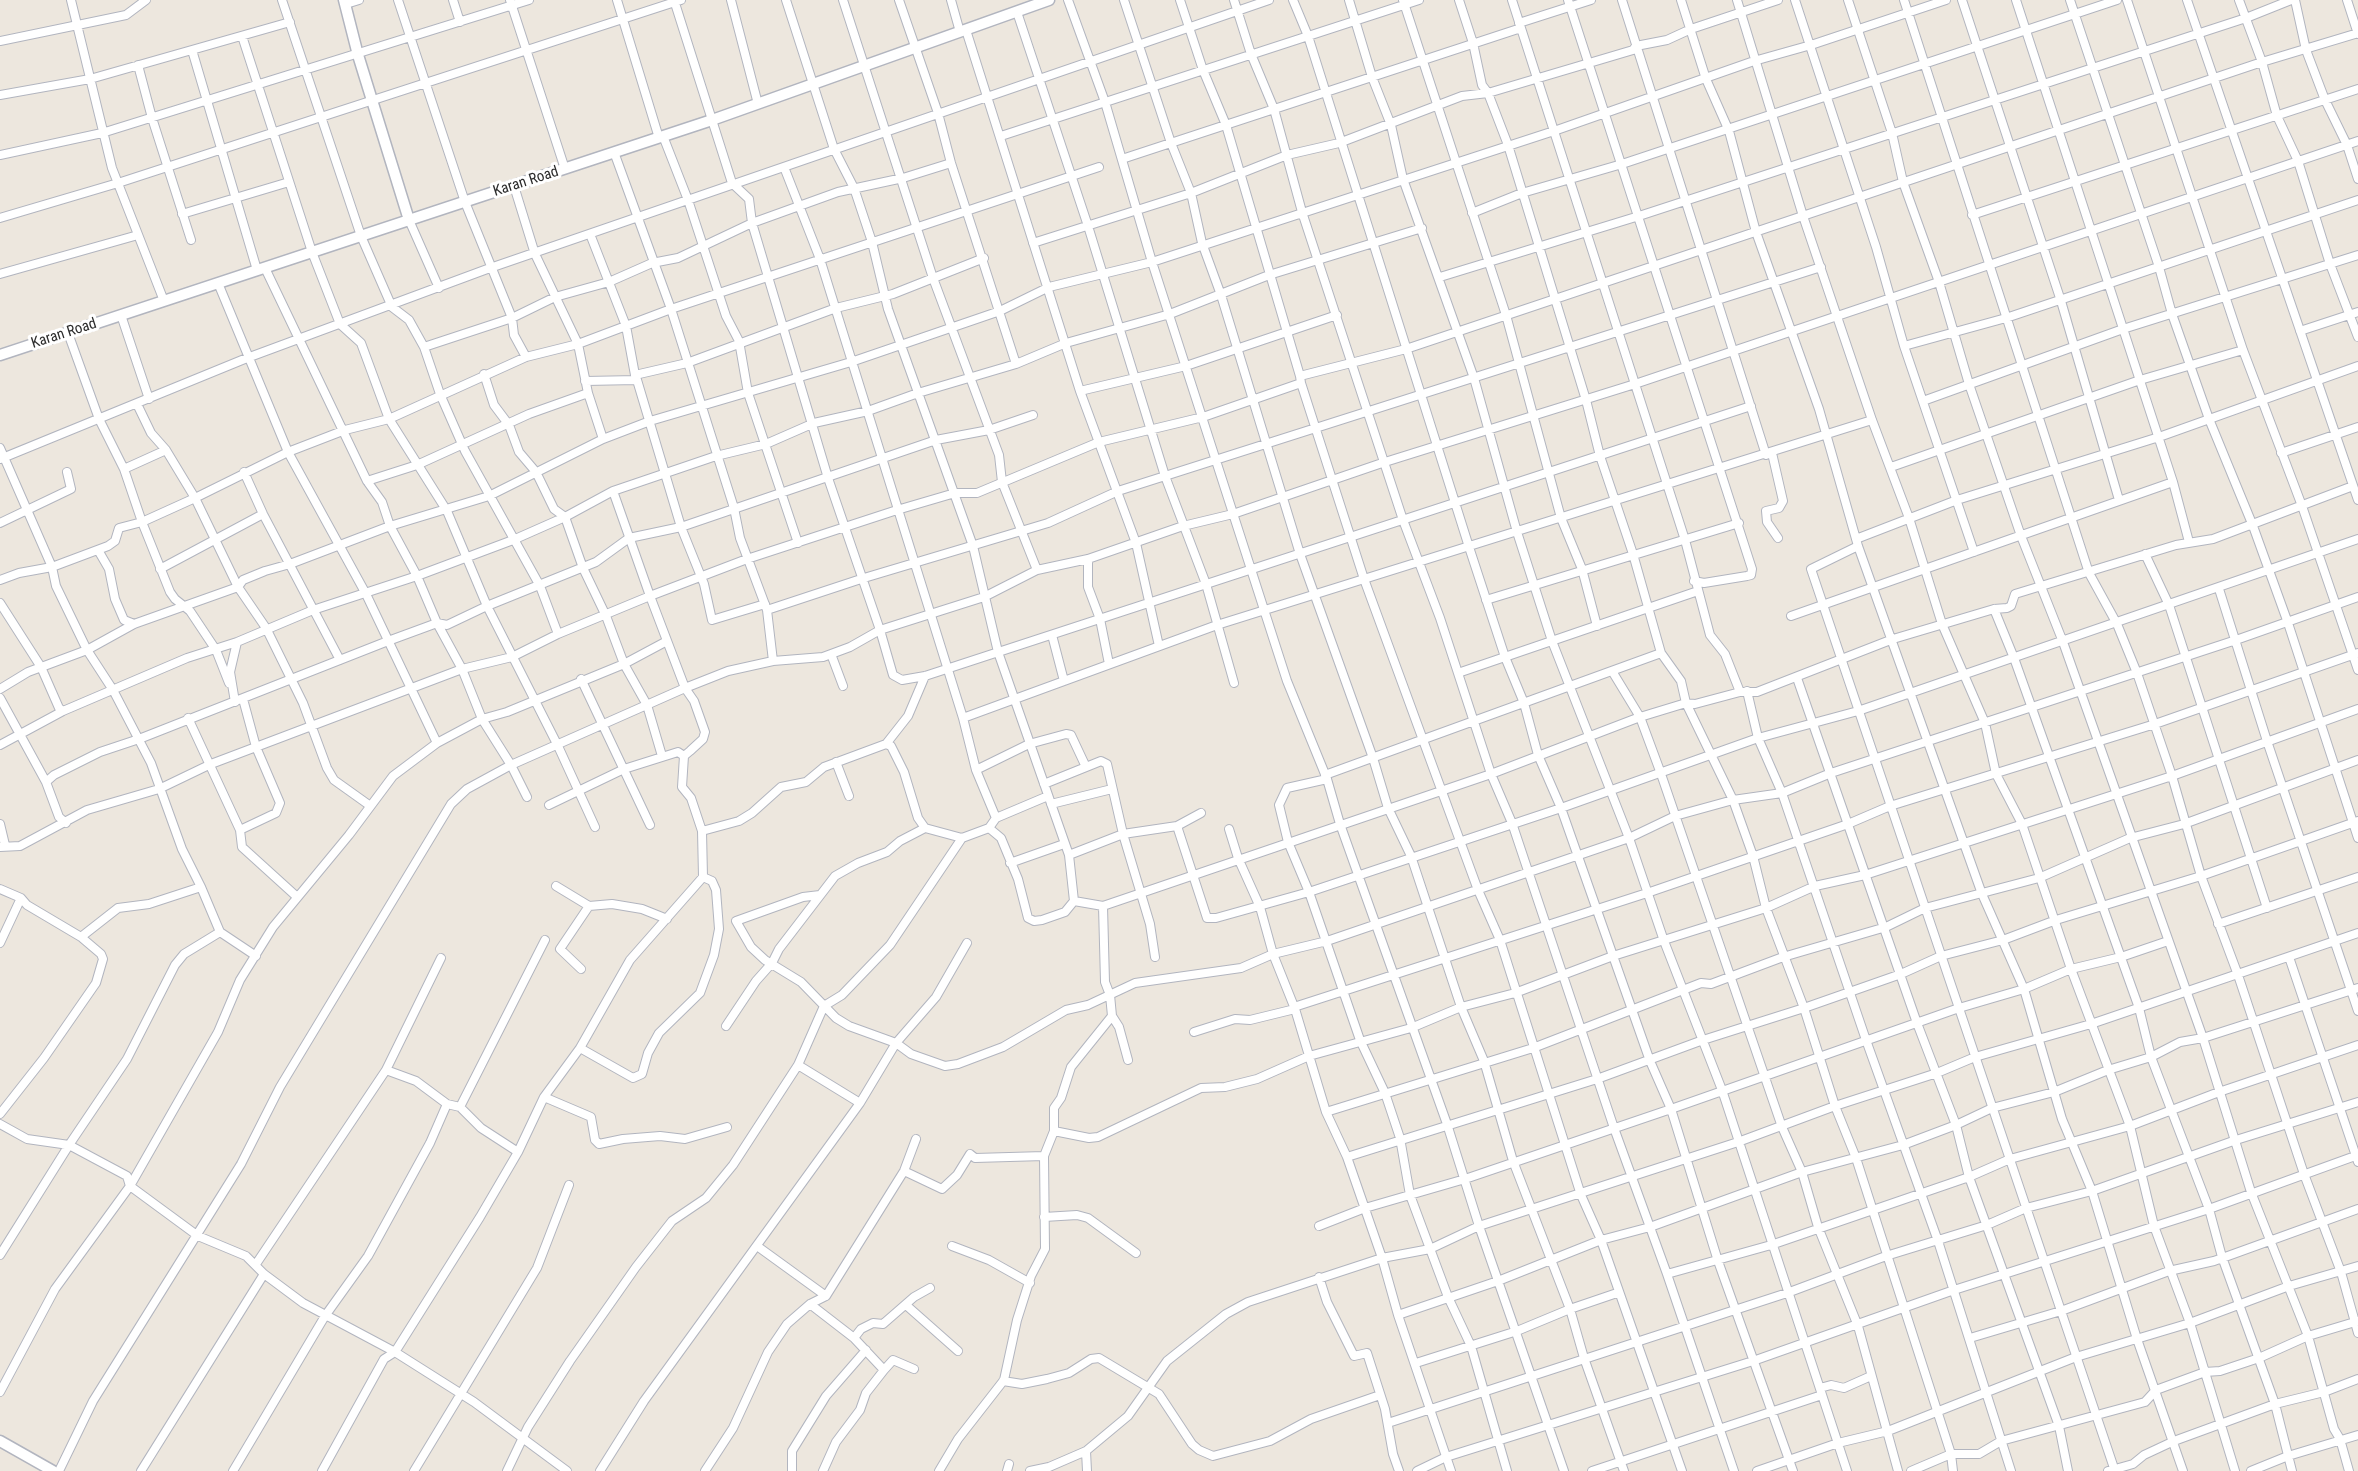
<!DOCTYPE html>
<html>
<head>
<meta charset="utf-8">
<style>
	body { margin:0 }
	canvas { display:block; background:#ede7de }
</style>
</head>
<body>
<canvas width="2358" height="1471"></canvas>
<script>
const ctx = document.querySelector('canvas').getContext('2d');
ctx.lineJoin = 'round';
const toPath = rows => new Path2D(rows.map(r => 'M' + r).join(''));
function stroke(path, color, width, dash) { ctx.strokeStyle = color; ctx.lineWidth = width; ctx.lineCap = dash ? 'butt' : 'round'; ctx.setLineDash(dash || []); ctx.stroke(path); }
function label(font, color, halo, rows, align = 'center') {
  ctx.font = font + ' "Roboto Condensed",sans-serif'; ctx.lineWidth = 6; ctx.setLineDash([]); ctx.textBaseline = 'middle'; ctx.strokeStyle = halo; ctx.fillStyle = color; for (const [text, x, y, turn = 0] of rows) {
    ctx.save(); ctx.translate(x, y); ctx.rotate((+turn || 0) * Math.PI / 180); ctx.textAlign = isNaN(turn) ? turn : align; if (halo) ctx.strokeText(text, 0, 0); ctx.fillText(text, 0, 0); ctx.restore();
  }
}
const minor = toPath([
	[71,0,112,168,164,301],
	[282,0,361,236,392,307,409,320,424,347,440,394,465,451,540,586,558,634],
	[398,0,465,202,512,318,514,335,526,357],
	[453,0,460,22],
	[510,0,565,169],
	[617,0,659,138],
	[674,0,732,183,749,199,752,223,828,478,880,630,984,597,1037,570,1088,559,1183,526,1233,514,1385,462,1635,384,2358,141],
	[731,0,758,104],
	[786,0,834,149,854,188,872,242,888,309,973,546,998,652,1069,855,1074,901,1065,912,1042,920,1034,921,1028,918,1018,879,1001,838,989,828],
	[843,0,933,278,999,455,1002,482,1037,570],
	[899,0,938,113,951,163,1016,364],
	[951,0,960,32],
	[1068,0,1105,102,1152,262,1287,681,1327,779,1340,824,1447,1124,1479,1226,1564,1471],
	[1124,0,1171,143,1191,193,1202,243,1221,295,1300,554,1373,758,1388,808,1411,856,1461,1007,1484,1061,1513,1161,1570,1309,1584,1358,1624,1471],
	[1180,0,1203,70,1226,125,1300,376],
	[1234,0,1251,54,1274,109,1302,212,1403,520,1440,618,1491,774,1512,823,1614,1128,1667,1274,1734,1471],
	[1293,0,1308,36,1469,547,1505,657,1524,703,1538,755,1561,808,1650,1061,1671,1109,1718,1261,1793,1471],
	[1349,0,1372,77,1391,125,1403,179,1474,378,1517,532,1552,641,1629,838,1664,941,1722,1090,1847,1471],
	[1403,0,1506,315,1561,518,1582,569,1597,626],
	[1459,0,1473,43,1482,85,1488,93,1508,145,1586,400,1600,456,1633,554,1661,653,1681,681,1686,703,1733,800,1753,856,1766,908,1804,1008,1835,1106,1856,1158,1951,1454,1953,1471],
	[1512,0,1685,540,1710,635,1725,654,1740,692],
	[1568,0,1752,569,1751,575,1747,576,1704,583,1694,581],
	[1622,0,1766,455],
	[1681,0,1706,79,1729,131,1756,232,1819,409,1858,546,1982,894,2024,989,2062,1119,2092,1191,2137,1339,2183,1471],
	[1737,0,1803,216,1872,420,1909,518,1942,624,1985,723,1996,774,2022,824,2071,969,2130,1126,2154,1226,2190,1323,2235,1471],
	[1795,0,1876,247,1904,346,1974,552],
	[1848,0,1892,133,1903,182,1939,282,1969,384,2021,536,2063,642,2203,1038,2251,1192,2308,1336,2334,1429,2340,1439,2349,1471],
	[1904,0,2089,573,2117,624,2137,673,2172,776,2201,876,2238,975,2304,1174,2341,1272,2358,1333],
	[1962,0,2061,301,2119,500],
	[2016,0,2173,482,2189,542],
	[2070,0,2159,267,2172,314,2209,419,2253,526,2288,623,2358,838],
	[2127,0,2243,350,2302,506,2358,670],
	[2187,0,2358,500],
	[2239,0,2262,62,2277,116,2298,161,2330,264,2358,337],
	[2295,0,2306,50,2325,100,2347,145,2358,179],
	[2347,0,2358,34],
	[346,4,359,0],
	[1017,12,1088,226,1165,476,1206,584,1234,683],
	[1519,23,1591,0],
	[966,30,1080,391,1136,543,1159,646],
	[242,36,312,252,340,324,361,343,389,419,447,511,487,606,558,746,595,827],
	[0,41,126,15,146,0],
	[192,50,257,270],
	[138,65,152,118,191,240],
	[0,95,90,79,290,22],
	[663,136,688,200,726,316,739,341,748,393,798,543],
	[1001,136,1419,0],
	[614,152,671,309,734,508,740,538,767,610,773,661],
	[0,155,102,133,529,0],
	[1122,159,1521,28],
	[784,167,820,259,963,718,976,770,996,818],
	[514,186,535,254,578,344,588,393,603,439],
	[1472,213,1522,193,1622,164,2117,0],
	[182,214,289,182],
	[1972,215,2358,89],
	[0,218,118,183,681,0],
	[409,220,439,288],
	[590,234,626,326,635,375],
	[1033,243,1191,193,1287,155,1339,143,1462,96,1488,93,1633,50,1636,46,1667,40,1691,29,1778,0],
	[0,274,138,235],
	[1440,277,1639,216,2246,18,2291,0],
	[218,283,288,452,366,594,437,743],
	[121,315,149,399],
	[2300,331,2358,312],
	[68,333,99,419,124,469,142,522,195,498,238,587,266,628,303,703,327,768,334,780,369,805],
	[1904,346,2006,318,2358,200],
	[424,347,512,318,555,297,609,282,652,263,678,258,752,223,838,192,903,178,951,163],
	[484,374,494,405,509,425,519,452,536,472,554,509,565,517,583,568,606,616,624,664,647,705,662,756],
	[637,380,681,527,704,584,712,620,765,604],
	[585,381,637,380,635,375,687,363,836,308,893,294,984,258],
	[1301,383,1364,579,1478,890,1500,940,1581,1195,1601,1240,1682,1471],
	[1080,391,1186,366,1337,315],
	[1923,401,2123,329,2358,255],
	[137,404,151,433,166,450,195,498,288,452,345,430,389,419,526,357,578,344,671,309,1099,167],
	[0,448,52,567,56,586,87,650,113,690,151,763,182,849,201,887,220,932,256,956],
	[1772,453,1783,501,1779,508,1766,511,1767,522,1778,538],
	[2281,453,2358,427],
	[0,459,247,358,490,268,1269,0],
	[1891,467,2140,380,2243,350],
	[124,469,166,450],
	[244,472,263,514,340,660],
	[367,481,417,465,529,414,588,393],
	[613,491,650,596,747,559,897,510,955,493,977,493,1099,442,1203,417,1301,383,1300,376,1406,349,2262,62,2358,33],
	[0,523,71,489,67,472],
	[1856,539,1957,500,2159,437,2358,366],
	[1858,546,1811,569,2115,1471],
	[98,550,109,569,115,599,124,620,134,624],
	[2145,554,2169,605,2267,908],
	[1088,559,1088,587,1100,619,1109,664],
	[160,569,263,514],
	[0,580,19,573,52,567,108,546,115,541,119,528,142,522,170,592,175,599,190,611,216,650,229,683],
	[2219,589,2267,741,2358,1011],
	[1486,600,1739,523],
	[0,603,41,667,59,708,63,711],
	[1994,609,2014,658,2139,1008,2151,1057,2209,1209,2222,1257,2275,1404,2292,1471],
	[767,610,864,578,1048,523,1118,491,1821,267],
	[1791,616,2173,482],
	[1052,635,1064,681],
	[831,654,843,686],
	[1612,671,1640,717,1660,771,1782,1127,1802,1172,1818,1227,1858,1326,1898,1471],
	[1458,673,1698,591],
	[1797,678,1917,1023,1956,1125,1969,1177,2059,1426,2068,1471],
	[581,679,650,825],
	[0,689,28,672,87,650,134,624,238,587,243,580,265,571,290,564,390,526,489,496,603,439,650,421,851,362,1000,311,1049,287,1152,262,1554,131,1754,61,1811,45,1946,0],
	[1747,691,1758,738,1782,793,1866,1040,1938,1241,2011,1471],
	[0,698,46,782,59,817,66,823],
	[235,702,230,672,237,642,313,610,417,576,390,526,382,502,367,481,265,268],
	[188,718,240,830,242,847,296,896],
	[963,718,1217,625,1872,420],
	[886,744,908,716,925,676],
	[0,745,63,711,187,658,237,642],
	[836,762,849,796],
	[976,770,1029,744,1066,734,1071,735,1086,767],
	[1325,775,1661,653],
	[1327,779,1287,788,1279,805,1288,842,1309,892,1360,1040,1385,1093,1400,1138,1410,1195,1448,1297,1471,1346,1507,1471],
	[46,782,54,775,100,752,139,739,388,641,437,623,447,625,487,606,596,562,629,538,681,527,936,440,989,430,1033,415],
	[1044,784,1101,761,1107,764,1123,834,1150,924,1155,957],
	[527,797,511,765,482,719,507,712,624,664,667,641],
	[1051,804,1112,789],
	[0,824,5,845],
	[1177,826,1207,918,1216,918,1309,892,1561,808,1758,738,1858,711,2358,539],
	[1229,829,1238,858,1260,907,1273,954,1295,1009,1326,1112,1347,1157,1382,1258,1398,1315,1451,1471],
	[240,830,276,813,280,803,256,747,243,699],
	[702,831,739,821,752,813,781,787,806,782,824,767,886,744,891,746,904,772,918,818,925,828],
	[0,847,20,846,87,810,159,789,211,764,462,669,437,623,417,576,513,540,565,517,613,491,716,456,766,444,814,423,868,411,918,393,1016,364,1066,343,1170,314,1269,275,1422,228],
	[1069,855,1123,834,1177,826,1201,813],
	[1010,863,1064,844],
	[556,886,589,906,612,904,642,909,667,919],
	[0,889,21,898,27,905,81,937,101,954,103,959,96,983,44,1058,0,1114],
	[820,895,803,897,736,921,751,947,765,960,801,982,836,1018,849,1026,896,1043,911,1054,945,1066,958,1064,1003,1047,1066,1010,1088,1005,1135,983,1241,968,1273,954,1327,941,1629,838,1675,816,1733,800,1782,793,1831,773,2236,640,2358,597],
	[1074,901,1103,906,1491,774,1640,717,1686,703,1695,704,1740,692,1757,692,1893,639,1994,609,2007,608,2011,606,2015,594,2176,545,2213,539,2353,486],
	[1103,906,1105,982,1110,995,1112,1016,1119,1027,1128,1060],
	[2218,924,2358,877],
	[81,937,118,908,149,904,201,887],
	[0,943,21,898],
	[2289,957,2358,1162],
	[581,969,560,949,589,906],
	[1294,1007,1647,893,1848,824,1890,806,2155,724,2358,653],
	[726,1026,756,981,772,963,779,949,835,876,858,863,887,852,900,841,925,828,962,838,989,828,996,818,1048,796],
	[1194,1032,1235,1019,1250,1020,1295,1009],
	[580,1048,633,1078,642,1074,648,1053,659,1033,700,993,714,955,719,929,716,890,712,881,703,877],
	[798,1065,860,1103],
	[386,1070,416,1081,447,1104,460,1107,481,1128,518,1152],
	[544,1097,591,1117,595,1140,599,1144,623,1139,660,1136,685,1139,727,1127],
	[460,1107,545,940],
	[1326,1112,1533,1048,1701,983,1711,984,1783,957,1886,927,1925,908,2039,878,2130,838,2184,824,2358,760],
	[0,1124,27,1139,69,1145,127,1176,130,1186,198,1236,246,1256,264,1274,303,1303,395,1352,474,1402,567,1471],
	[1054,1131,1089,1138,1098,1137,1201,1088,1225,1087,1257,1079,1309,1056,1411,1028,1461,1007,1515,993,1613,956,1766,908,1815,886,1865,875,2172,776,2358,709],
	[1347,1157,1597,1079,1703,1040,1804,1008,1901,974,1941,956,2003,940,2056,920,2201,876,2358,821],
	[904,1171,942,1189,957,1175,970,1154,975,1158,1044,1156],
	[1044,1217,1077,1215,1088,1218,1136,1253],
	[1319,1226,1365,1208,1465,1179,1671,1109,1959,1008,2024,989,2071,969,2121,957,2168,941],
	[757,1246,826,1296],
	[952,1246,989,1260,1030,1283],
	[0,1255,69,1145,127,1059,175,965,184,954,220,932],
	[256,1264,386,1070,441,958],
	[1667,1274,1771,1245,1969,1177,2010,1159,2130,1126,2219,1092,2358,1045],
	[1319,1277,1327,1302,1354,1356,1367,1353,1385,1409,1393,1454,1399,1471],
	[810,1304,854,1338,861,1329,873,1323,883,1324,914,1297,930,1288],
	[906,1305,958,1351],
	[1398,1315,1498,1281,1601,1240,1650,1227,1802,1172,1903,1145,1956,1125,1992,1108,2054,1092,2108,1070,2151,1057,2180,1042,2203,1038,2358,988],
	[853,1337,884,1370,893,1360,914,1369],
	[1970,1338,2061,1311,2169,1271,2214,1261,2358,1209],
	[1416,1363,1517,1331,1570,1309,1617,1293],
	[1003,1381,1022,1384,1047,1379,1069,1373,1091,1359,1099,1358,1159,1394,1192,1444,1199,1450,1213,1456,1270,1441,1311,1419,1380,1395],
	[1820,1388,1831,1385,1844,1388,1871,1376],
	[0,1392,55,1289,130,1186,218,1032,240,980,273,927,349,835,393,776,437,743,482,719,462,669,512,657,558,634,650,596,685,688,728,671,773,661,823,657,850,647,880,630,893,675,902,680,925,676,1751,406],
	[1388,1423,1787,1293,1886,1256,1987,1225,2026,1208,2092,1191,2236,1140,2358,1102],
	[59,1471,93,1401,241,1164,280,1087,451,804,467,789,511,765,685,688,694,701,705,732,703,739,690,751,684,756,678,752,624,769,549,805],
	[141,1471,264,1274],
	[233,1471,325,1316,368,1256,430,1143,447,1104],
	[322,1471,384,1359,395,1352,480,1217,518,1152,544,1097,580,1048,630,960,703,877,702,831,691,798,682,787,684,756],
	[414,1471,537,1268,569,1185],
	[507,1471,528,1427,570,1361,636,1267,672,1221,706,1198,733,1165,798,1065,824,1006,842,995,890,945,962,838],
	[600,1471,644,1401,860,1103,896,1043,936,997,967,943],
	[705,1471,733,1428,768,1352,787,1324,810,1304,826,1296,904,1171,916,1139],
	[792,1471,792,1451,826,1396,866,1350],
	[823,1471,836,1442,860,1410,866,1393,884,1370],
	[939,1471,958,1439,1004,1380,1017,1320,1031,1276,1045,1249,1044,1156,1054,1131,1054,1108,1061,1098,1071,1067,1112,1016],
	[1007,1471,1009,1464],
	[1030,1471,1049,1467,1086,1451],
	[1087,1471,1086,1451,1128,1416,1167,1361,1226,1314,1248,1302,1382,1258,1430,1249,1479,1226,1738,1142,1835,1106,1937,1073,1975,1057,2091,1024,2358,933],
	[1417,1471,1446,1457,1753,1361,1954,1290,2209,1209,2358,1155],
	[1592,1471,1822,1395],
	[1757,1471,1838,1443,1888,1431,2076,1357,2190,1323,2289,1286,2358,1266],
	[1911,1471,1951,1454,1979,1454,2001,1441,2145,1402,2156,1390,2205,1372,2220,1371,2259,1358,2308,1336,2358,1321],
	[2108,1471,2133,1464,2144,1455,2174,1441,2275,1404,2324,1392,2358,1379],
	[2251,1471,2288,1456,2358,1435]
]);
const tertiary = toPath([
	[344,0,358,55,409,220],
	[0,355,712,120,1049,0],
	[0,1441,53,1471]
]);
stroke(minor, '#b2b5bf', 10);
stroke(tertiary, '#b2b5bf', 13);
stroke(minor, '#fff', 8);
stroke(tertiary, '#fff', 10);
label('15px', '#2c2c2c', '#fff', [
	["Karan Road",526,182,-18],
	["Karan Road",64,334,-18]
]);
</script>
</body>
</html>
